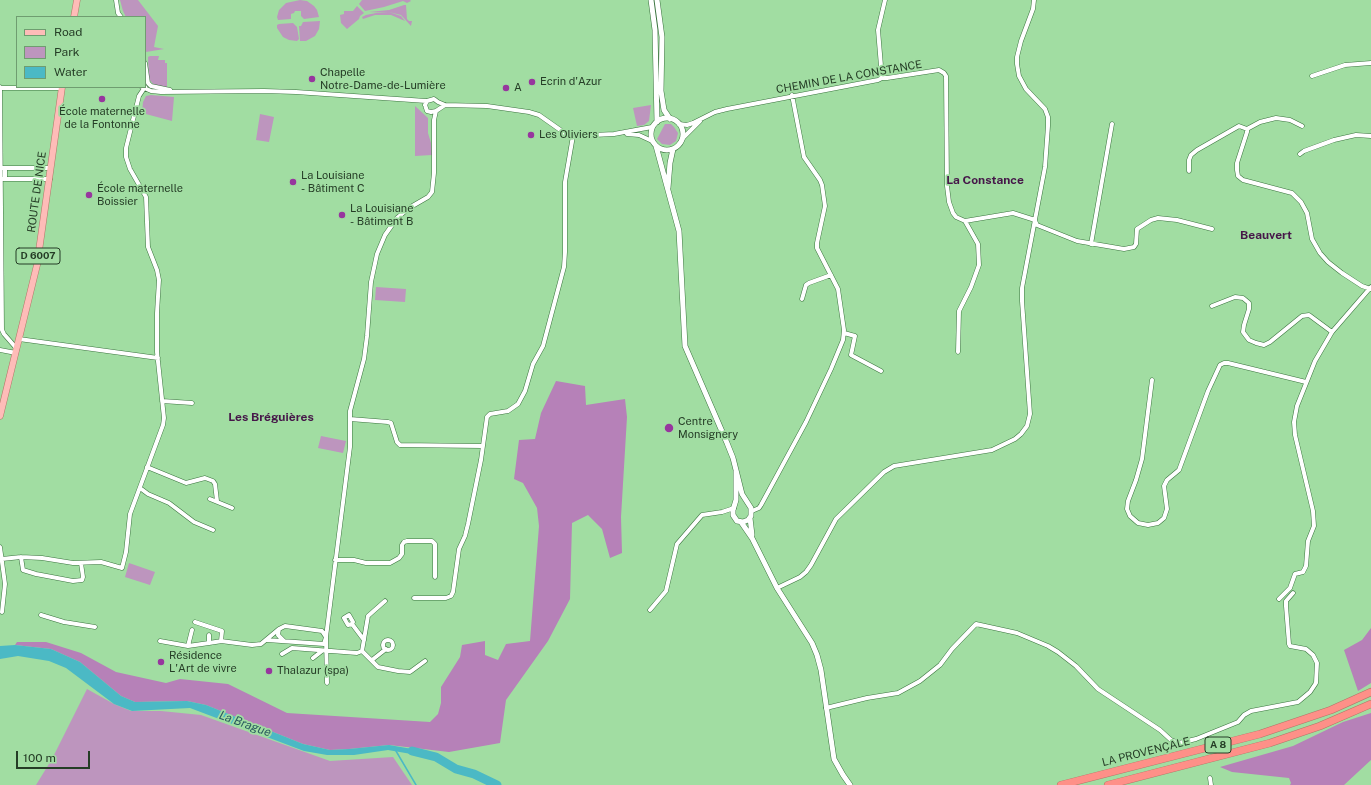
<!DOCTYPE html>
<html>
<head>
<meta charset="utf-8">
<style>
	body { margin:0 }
	#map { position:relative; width:1371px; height:785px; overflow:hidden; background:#a1dda2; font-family:"Public Sans",sans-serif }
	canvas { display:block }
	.legend { position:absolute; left:16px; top:16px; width:130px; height:72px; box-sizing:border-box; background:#a1dda2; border:1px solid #6f9d70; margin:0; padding:5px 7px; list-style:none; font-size:12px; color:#253d26 }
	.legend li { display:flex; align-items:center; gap:8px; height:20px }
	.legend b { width:20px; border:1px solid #6f9d70 }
	.scale { position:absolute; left:16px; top:751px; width:74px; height:18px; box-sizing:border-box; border:2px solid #253d26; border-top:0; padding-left:5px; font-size:12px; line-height:14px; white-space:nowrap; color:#253d26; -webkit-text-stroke:3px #a1dda2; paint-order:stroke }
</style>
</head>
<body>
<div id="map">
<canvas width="1371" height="785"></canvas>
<ul class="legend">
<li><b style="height:5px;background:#febcb8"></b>Road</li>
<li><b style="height:11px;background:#bd95be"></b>Park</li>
<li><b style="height:11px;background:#4bb9c5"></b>Water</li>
</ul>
<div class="scale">100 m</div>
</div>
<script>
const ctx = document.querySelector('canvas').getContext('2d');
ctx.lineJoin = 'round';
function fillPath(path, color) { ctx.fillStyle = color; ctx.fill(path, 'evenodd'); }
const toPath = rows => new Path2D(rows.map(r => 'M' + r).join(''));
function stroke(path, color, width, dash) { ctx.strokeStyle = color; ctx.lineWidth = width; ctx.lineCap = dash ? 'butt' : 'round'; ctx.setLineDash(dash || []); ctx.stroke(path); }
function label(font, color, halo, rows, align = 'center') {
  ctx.font = font + ' "Public Sans",sans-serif'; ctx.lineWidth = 3.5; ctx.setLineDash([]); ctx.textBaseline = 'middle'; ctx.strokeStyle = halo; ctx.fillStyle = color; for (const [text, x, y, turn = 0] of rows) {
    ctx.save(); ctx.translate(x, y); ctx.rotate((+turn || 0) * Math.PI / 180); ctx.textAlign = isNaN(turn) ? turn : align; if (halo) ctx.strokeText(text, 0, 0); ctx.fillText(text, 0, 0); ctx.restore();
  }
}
fillPath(toPath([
	[120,0,138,0,158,26,154,47,164,49,146,52,145,17,126,17,123,11],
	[300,0,307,1,314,6,317,10,319,17,304,19,301,16,301,11,295,11,294,13,291,14,291,19,278,20,277,17,279,10,286,3],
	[362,0,410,0,411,1,407,3,403,1,384,7,365,11,359,4],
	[404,5,406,5,407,19,409,21,412,21,411,26,401,15,389,12,401,16,405,21,391,15,375,15,363,19,362,17,366,15,376,13,388,13,369,12,389,10],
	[357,6,364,13,360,16,359,19,347,29,341,23,340,15,344,14,344,11,353,11],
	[320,21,319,29,315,36,306,41,300,41,299,26,301,26,303,22],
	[293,23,297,27,299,39,297,41,289,40,283,37,277,28,277,25,279,24],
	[150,56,159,56,158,60,165,60,165,63,167,63,167,87,154,85,149,79,148,57],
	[151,95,174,97,172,121,142,113,143,102,146,96],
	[651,105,649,121,644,125,637,126,633,108],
	[415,106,428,118,428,133,431,143,432,155,415,156],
	[260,114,274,117,269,142,256,140],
	[665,124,671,124,674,127,678,133,676,141,670,145,662,144,657,139],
	[376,287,406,289,405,302,375,300],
	[321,436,346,441,343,453,318,448],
	[129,563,155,572,150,585,125,577],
	[87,689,114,704,131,711,161,711,201,715,330,761,393,757,412,785,36,785,52,759]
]), '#bd95be');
fillPath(toPath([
	[556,381,585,386,586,405,625,399,627,417,621,517,622,553,610,558,602,529,588,515,572,523,570,599,548,641,506,700,500,743,449,752,389,745,349,749,330,750,303,744,206,705,187,701,135,702,121,696,80,662,51,649,15,645,17,642,46,642,81,653,116,672,166,683,180,679,228,684,287,713,430,722,438,714,441,703,441,687,460,657,462,645,485,641,485,655,498,660,506,644,530,641,539,526,537,508,523,483,514,479,519,440,535,439,541,413],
	[1371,628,1371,683,1358,691,1344,650,1362,640],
	[1371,713,1371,760,1344,785,1290,785,1291,783,1289,778,1232,772,1220,767,1293,746,1343,722]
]), '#b681b8');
fillPath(toPath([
	[15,645,51,649,80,662,121,696,135,702,187,701,206,705,303,744,330,750,349,749,389,745,424,751,423,756,388,750,354,755,327,755,304,751,190,708,132,711,114,704,66,668,49,661,18,656,0,659,0,646]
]), '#4bb9c5');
stroke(toPath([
	[396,751,416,785]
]), '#4bb9c5', 1.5);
stroke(toPath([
	[412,751,436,757,456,769,474,774,497,785]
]), '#4bb9c5', 9);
const minor = toPath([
	[116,0,118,13,121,17],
	[145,63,148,83,151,86,170,90],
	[1312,76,1345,65,1371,63],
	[882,78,878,30,885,0],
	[0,87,2,330,4,334,17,349],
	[142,87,151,91,161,92,264,91,296,92,426,101],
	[0,88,62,88],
	[425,105,427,101,434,99,438,102,445,105,487,106,529,112,539,115,566,134,573,136,614,134,652,127],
	[425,105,427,111,431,112,436,111,445,105],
	[679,124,687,125,693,123,715,112,727,109,878,80,882,78,887,78,939,70,944,73,946,76,947,186,949,202,953,213,956,217,965,221,1013,213,1035,220],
	[1247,129,1260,122,1276,118,1290,120,1302,126],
	[627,134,639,135,652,141],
	[682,139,700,121],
	[1300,154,1304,151,1334,140,1356,135,1371,136],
	[1,168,51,168],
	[1189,171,1189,160,1191,155,1197,150,1239,126,1247,129,1247,132,1237,163,1237,170,1238,176,1243,180,1292,193,1301,202,1307,213,1312,239,1320,253,1328,262,1342,273,1362,286,1371,289],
	[1,179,50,179],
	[5,179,5,168],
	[1035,221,1037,225,1077,241,1124,249,1134,247,1136,244,1137,229,1151,220,1158,218,1177,220,1212,229],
	[1091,244,1112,124],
	[802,299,806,285,809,283,831,275],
	[1212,306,1235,297,1243,298,1249,303,1249,309,1244,325,1243,332,1249,340,1256,343,1264,345,1270,342,1302,316,1309,315,1332,332],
	[844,333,855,336,851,355,881,371],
	[19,339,158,358],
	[0,350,16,353],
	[958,352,959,311,971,287,979,265,978,244,965,221],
	[1152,380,1142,459,1136,480,1128,501,1127,509,1130,516,1138,523,1148,525,1158,523,1164,518,1167,509,1164,486,1167,480,1179,470,1208,391,1220,365,1224,363,1228,363,1306,382],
	[162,401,192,403],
	[350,419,388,422,391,423,397,442,400,445,482,446],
	[147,467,186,483,205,478,213,481,215,484,217,501],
	[140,488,148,494,169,503,194,522,213,530],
	[210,499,232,508],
	[752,511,759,508,761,505,806,422,831,369,843,340,844,330,838,289,817,248,817,243,825,206,822,185,820,180,804,157,792,95],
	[0,547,5,584,2,612],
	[21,557,23,570,36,574,73,581,82,580,83,577,81,563],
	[2,559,21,557,42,558,73,563,101,562,122,568,126,552,130,514,163,425,164,418,157,352,157,313,159,280,157,270,148,247,146,197,130,169,126,157,126,148,139,96,145,87],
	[335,560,354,560,366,563,390,563,399,558,402,554,402,545,404,542,407,541,432,541,435,544,435,577],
	[777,588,800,577,806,572,811,565,836,519,884,472,894,466,992,450,1015,439,1021,434,1027,426,1030,414,1022,301,1022,288,1045,167,1048,126,1048,117,1045,109,1026,89,1019,76,1017,64,1017,57,1021,41,1033,9,1034,0],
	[414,598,446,598,451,596,453,592,459,549,465,536,468,524,481,460,487,417,490,414,508,411,518,404,525,391,533,364,543,346,564,267,565,252,565,182,573,136],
	[1279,599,1290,588,1295,574,1303,572,1306,566,1308,541,1314,526,1313,511,1295,435,1294,422,1297,406,1315,361,1332,332,1371,287],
	[650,610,666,591,677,544,702,515,722,512,734,508],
	[41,615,64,622,95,627],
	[195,622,222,631,221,641,252,645,261,644,279,629,285,626,322,631,326,637,324,644,267,640],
	[352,624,348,625,344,618,349,615,353,622,352,624,364,640],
	[279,629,278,635,284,641],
	[192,630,188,646,209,643],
	[209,635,209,643,222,641],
	'383 645a5 5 0 1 1 10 0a5 5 0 1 1-10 0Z',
	[160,641,188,646],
	[362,651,378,667,398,671,410,672,425,661],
	[282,654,292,648,357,653,362,651,368,616,385,601],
	[313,658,322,651],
	[372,660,386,649],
	[327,683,326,637,350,447,350,411,364,359,367,336,371,282,377,254,385,235,397,218,409,208,428,197,432,192,434,173,434,120,436,111],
	[826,708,867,698,898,693,920,681,940,665,952,649,976,624,1017,633,1048,646,1058,652,1076,666,1098,689,1160,730,1171,740,1179,743,1196,739,1238,722,1244,715,1251,711,1298,702,1310,692,1316,683,1317,663,1313,655,1306,649,1290,646,1289,644,1286,606,1286,601,1293,593],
	[1210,778,1211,785]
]);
const tertiary = toPath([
	[651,0,655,30,657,122],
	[657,0,662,37,661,91,664,110,670,119],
	'651 134a16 16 0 1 1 32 0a16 16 0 1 1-32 0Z',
	[656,146,679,231,685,346,727,443,733,458,742,494,751,508,751,516,748,520,743,522,737,521,733,515,733,510,736,500,736,471],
	[668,188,670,163,673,149],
	[750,518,752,535],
	[741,522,752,538,777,588,812,643,817,655,821,670,834,759,843,775,850,785]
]);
const primary = toPath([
	[74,17,77,0],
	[0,416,37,265,62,87]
]);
const motorway = toPath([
	[1061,785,1260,734,1331,710,1371,692],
	[1108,785,1270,743,1320,726,1371,704]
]);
stroke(minor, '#3b743f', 5);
stroke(tertiary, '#3b743f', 6);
stroke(primary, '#b27366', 7);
stroke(motorway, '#b27366', 8);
stroke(minor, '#fff', 4);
stroke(tertiary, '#fff', 5);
stroke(primary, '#febcb8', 6);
stroke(motorway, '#fe9088', 7);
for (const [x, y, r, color] of [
	[312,79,4,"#97369e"],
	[532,82,4,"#97369e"],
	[506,88,4,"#97369e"],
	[102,99,4,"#97369e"],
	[531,135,4,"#97369e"],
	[293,182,4,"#97369e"],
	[89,195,4,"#97369e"],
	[342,215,4,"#97369e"],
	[669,428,5,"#97369e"],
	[161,662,4,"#97369e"],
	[269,671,4,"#97369e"]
]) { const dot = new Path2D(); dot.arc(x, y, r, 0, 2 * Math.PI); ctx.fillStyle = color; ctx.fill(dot); stroke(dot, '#a1dda2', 1.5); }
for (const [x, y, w] of [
	[38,256,44],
	[1218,745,26]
]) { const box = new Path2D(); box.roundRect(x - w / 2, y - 8, w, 16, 3); ctx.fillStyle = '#a1dda2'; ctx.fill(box); stroke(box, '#253d26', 1); }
label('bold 10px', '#253d26', null, [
	["D 6007",38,256],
	["A 8",1218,745]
]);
label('11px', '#253d26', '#a1dda2', [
	["Chapelle",320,73],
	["Notre-Dame-de-Lumière",320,86],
	["Ecrin d'Azur",540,82],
	["A",514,88],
	["École maternelle",102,112,"center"],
	["de la Fontonne",102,125,"center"],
	["Les Oliviers",539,135],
	["La Louisiane",301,176],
	["- Bâtiment C",301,189],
	["École maternelle",97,189],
	["Boissier",97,202],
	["La Louisiane",350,209],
	["- Bâtiment B",350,222],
	["Centre",678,422],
	["Monsignery",678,435],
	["Résidence",169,656],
	["L'Art de vivre",169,669],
	["Thalazur (spa)",277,671]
], 'left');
label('11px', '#253d26', '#a1dda2', [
	["CHEMIN DE LA CONSTANCE",849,77,-10],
	["ROUTE DE NICE",37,192,-82],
	["LA PROVENÇALE",1146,752,-14]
]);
label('bold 12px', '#461749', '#a1dda2', [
	["La Constance",985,180],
	["Beauvert",1266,235],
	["Les Bréguières",271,417]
]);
label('italic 12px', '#2a5a5f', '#a1dda2', [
	["La Brague",245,724,20]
]);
</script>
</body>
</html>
